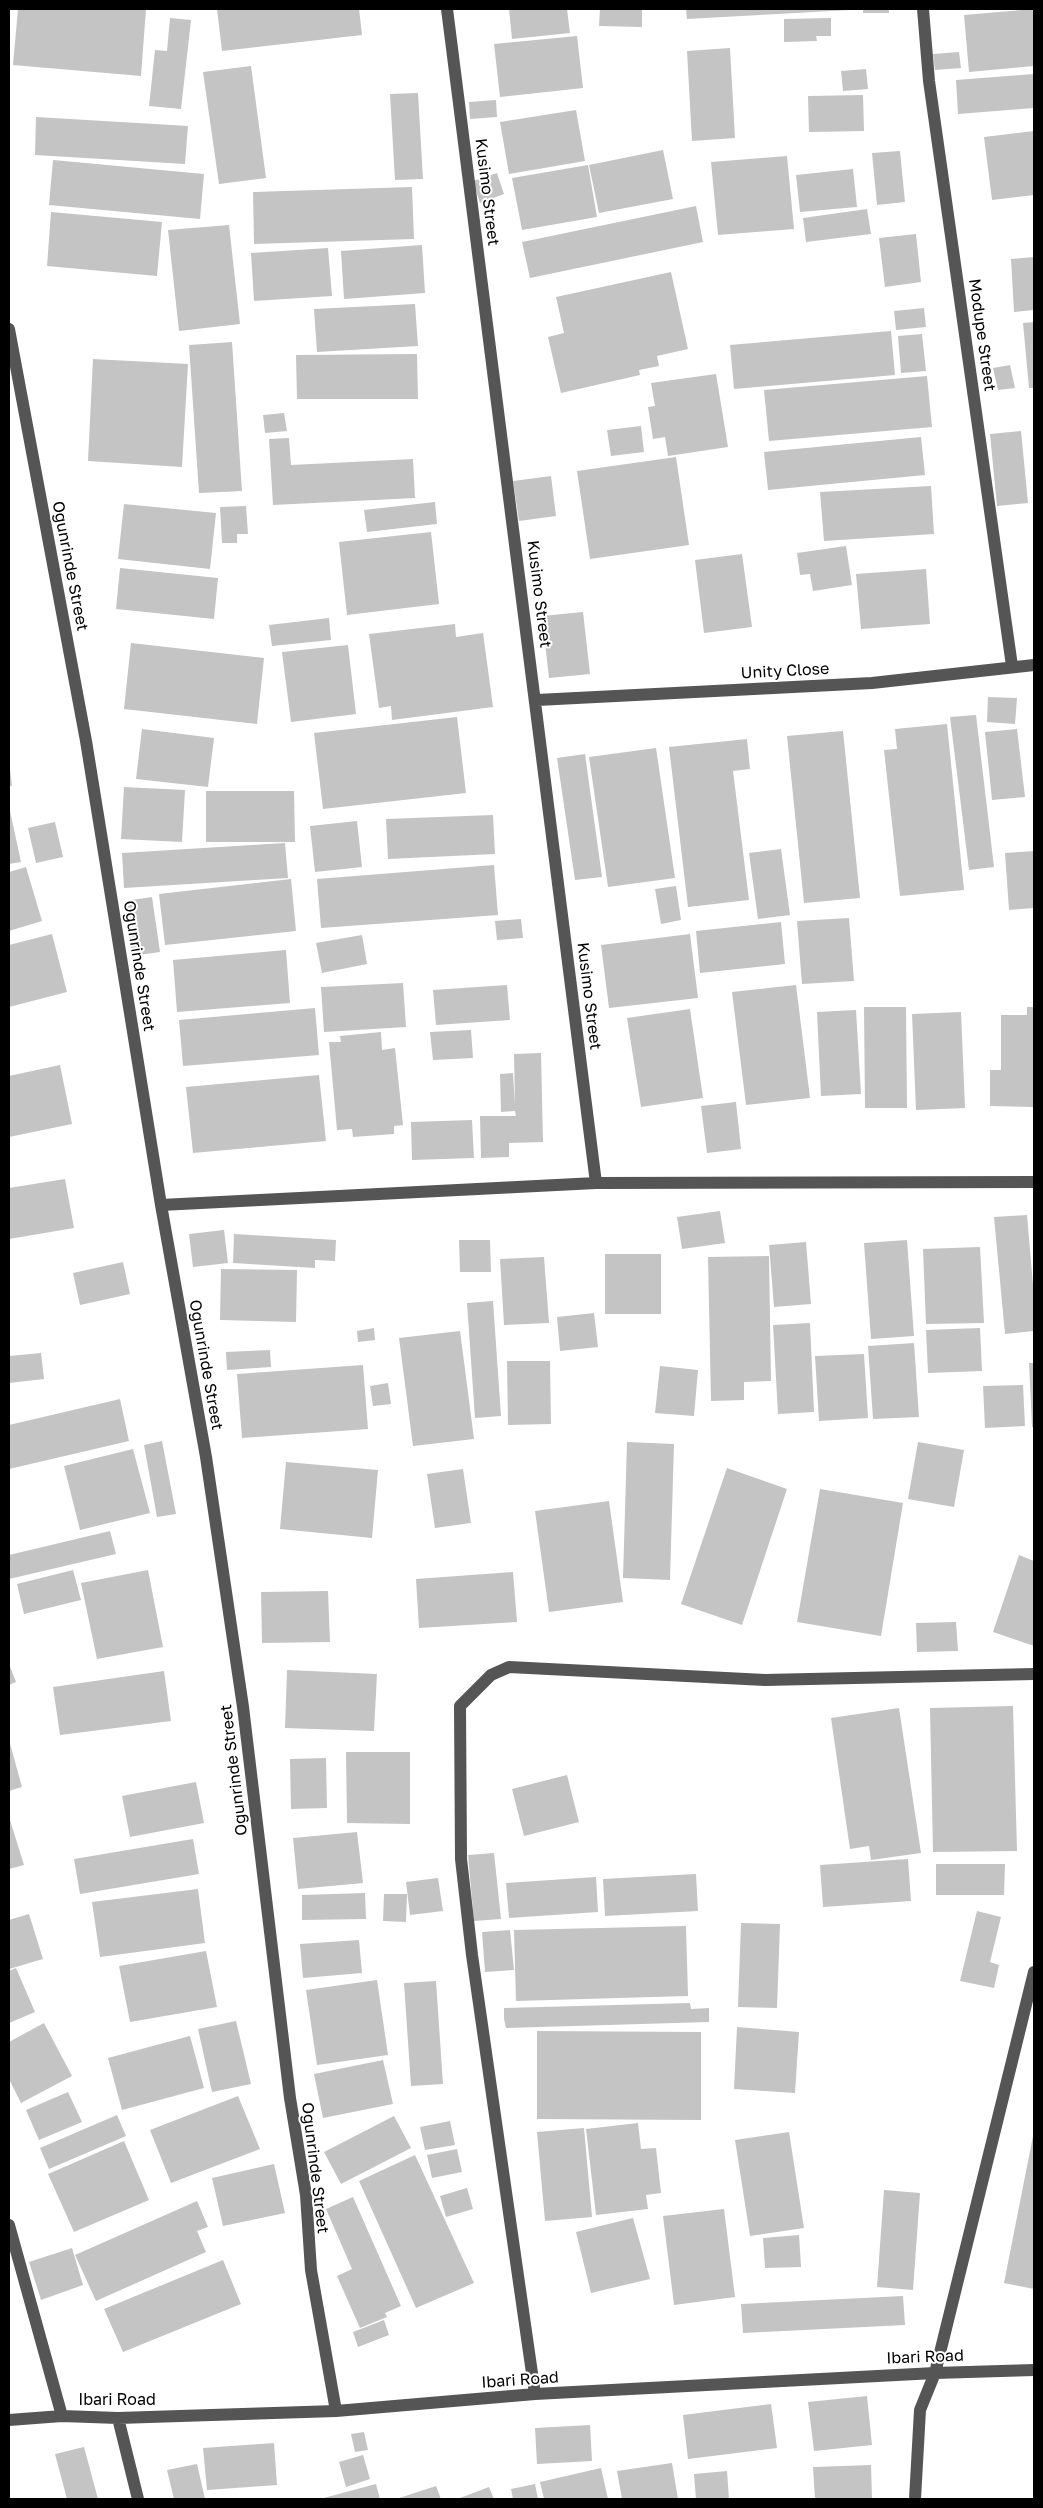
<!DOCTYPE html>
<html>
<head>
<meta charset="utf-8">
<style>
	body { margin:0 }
	#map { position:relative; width:1043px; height:2508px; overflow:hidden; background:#fff; font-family:"Golos Text",sans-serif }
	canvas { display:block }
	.frame { position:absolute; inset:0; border:10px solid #000; pointer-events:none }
</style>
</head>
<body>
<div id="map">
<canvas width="1043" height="2508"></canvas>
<div class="frame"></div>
</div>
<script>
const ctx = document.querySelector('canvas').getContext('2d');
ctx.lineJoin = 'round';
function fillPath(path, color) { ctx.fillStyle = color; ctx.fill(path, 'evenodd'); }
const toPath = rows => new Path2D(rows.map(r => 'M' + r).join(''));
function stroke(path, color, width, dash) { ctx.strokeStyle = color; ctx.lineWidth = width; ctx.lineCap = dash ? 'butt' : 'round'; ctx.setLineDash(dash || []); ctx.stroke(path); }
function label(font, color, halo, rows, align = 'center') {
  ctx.font = font + ' "Golos Text",sans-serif'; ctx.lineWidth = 4; ctx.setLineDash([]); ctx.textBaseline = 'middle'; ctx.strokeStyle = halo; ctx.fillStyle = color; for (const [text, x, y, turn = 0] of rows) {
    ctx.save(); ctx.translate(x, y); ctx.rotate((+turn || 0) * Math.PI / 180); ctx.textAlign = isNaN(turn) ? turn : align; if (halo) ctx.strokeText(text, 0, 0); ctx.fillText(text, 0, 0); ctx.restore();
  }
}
fillPath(toPath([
	[18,9,146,9,141,76,13,65],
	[217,9,359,9,362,35,222,51],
	[509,9,567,9,570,33,512,39],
	[600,9,642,9,642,27,599,26],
	[686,9,850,9,850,10,687,19],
	[863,9,889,9,889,13,863,13],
	[1034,9,1034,66,969,72,964,15],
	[170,18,191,20,181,109,149,106,155,50,167,51],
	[831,18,831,36,816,36,817,41,784,42,784,19],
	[577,36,583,88,500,97,494,44],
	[730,48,735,138,692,141,687,51],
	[959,52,961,68,935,70,933,54],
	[251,66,266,178,219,184,203,72],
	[866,69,868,89,843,91,841,71],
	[1034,74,1034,108,958,114,956,80],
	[418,93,423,179,395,180,390,94],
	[863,95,864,131,809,132,808,96],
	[496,100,497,117,470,119,469,102],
	[576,110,585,161,509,174,500,122],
	[36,117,188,126,185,164,35,155],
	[1034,131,1034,195,992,200,984,137],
	[663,150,673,199,599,213,589,165],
	[900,151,905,202,877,205,872,153],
	[787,156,794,229,718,235,711,162],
	[53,160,204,174,200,219,49,205],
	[588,165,597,217,522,230,512,178],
	[853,169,857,207,800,212,796,175],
	[497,173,504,194,480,203,473,181],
	[412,187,414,239,254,244,253,192],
	[696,206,703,242,530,278,522,242],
	[867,209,871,234,806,242,803,218],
	[51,212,162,222,157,276,47,266],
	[229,225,240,324,179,331,168,230],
	[916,234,921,282,885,287,879,238],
	[422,245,425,293,344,299,341,251],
	[328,248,332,296,254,301,251,253],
	[1034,257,1034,310,1014,312,1011,259],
	[671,272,688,349,657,356,659,366,639,370,640,375,561,393,548,337,564,333,556,297],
	[415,304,418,346,317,352,314,309],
	[924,308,926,327,896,330,894,311],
	[1034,322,1034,388,1029,388,1023,323],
	[891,331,895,375,734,389,730,345],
	[922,334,926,371,901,373,898,336],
	[232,342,242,491,199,493,189,345],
	[417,354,418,399,297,399,296,355],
	[93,359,188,364,182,467,88,461],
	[1010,365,1015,388,998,390,993,368],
	[716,374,728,447,668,456,665,437,653,439,648,407,655,406,651,383],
	[927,376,932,427,769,441,764,390],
	[284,413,287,431,265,433,263,415],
	[641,426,644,452,611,456,607,430],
	[1021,431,1028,503,997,506,990,434],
	[921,437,925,475,768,490,764,452],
	[289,438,291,465,413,459,415,498,273,505,269,439],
	[676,457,689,545,590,559,577,471],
	[551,476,556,516,519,521,513,481],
	[931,486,934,534,824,541,820,492],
	[435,502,437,524,367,532,364,510],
	[124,504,216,513,210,569,118,559],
	[246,506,248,534,237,534,237,543,222,543,220,507],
	[431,532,439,604,347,615,339,542],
	[846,546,852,585,813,591,810,574,800,575,797,553],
	[742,554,752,627,704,633,695,560],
	[120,568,218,578,214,619,116,609],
	[926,569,930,624,861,629,856,574],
	[583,612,590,674,549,678,542,616],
	[329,618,331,640,272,646,269,625],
	[455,624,456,637,483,633,493,707,392,720,391,706,379,708,369,634],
	[131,643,264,658,257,724,124,709],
	[348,645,356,714,291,722,282,652],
	[988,697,1017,698,1015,724,987,722],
	[976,715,994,867,969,870,950,717],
	[457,717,466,793,323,809,314,733],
	[947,724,964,890,900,896,884,750,897,749,895,729],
	[142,729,214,738,208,787,136,779],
	[1017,729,1025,797,992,800,985,732],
	[843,731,860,898,804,903,787,736],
	[747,739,750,769,733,771,749,900,688,907,669,747],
	[656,748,675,878,608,887,589,757],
	[585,754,602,877,575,880,557,758],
	[9,761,12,786,9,786],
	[124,787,185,790,182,842,121,839],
	[206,791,294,791,295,842,206,842],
	[9,806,21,862,9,864],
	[493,815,495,854,388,859,386,819],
	[357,821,362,867,315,872,310,826],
	[55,822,63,857,36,863,28,828],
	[285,843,288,878,124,888,122,853],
	[781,849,790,915,758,919,749,853],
	[1034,851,1034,908,1009,910,1005,853],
	[494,865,498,915,321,928,317,879],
	[26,867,42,921,9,931,9,872],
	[291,879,296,931,165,945,159,894],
	[676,886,681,920,661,924,655,889],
	[152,897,160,952,132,956,125,901],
	[849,918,854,981,802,984,797,921],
	[521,919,523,938,497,940,495,921],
	[781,922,785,964,700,973,696,931],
	[52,934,67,992,9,1007,9,945],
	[690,934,698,998,609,1008,601,945],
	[362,935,367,964,322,973,316,943],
	[286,950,290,1003,177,1012,173,960],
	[403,983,406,1027,324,1032,321,987],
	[507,985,510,1020,436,1025,433,990],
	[796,985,810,1098,746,1105,732,992],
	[864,1007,906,1007,907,1108,865,1108],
	[1027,1007,1034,1007,1034,1107,990,1106,990,1070,1001,1070,1001,1015,1027,1015],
	[315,1008,319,1055,183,1066,179,1020],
	[690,1009,703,1098,641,1107,627,1018],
	[856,1010,861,1094,821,1096,817,1012],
	[961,1012,965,1108,916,1110,912,1014],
	[471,1030,473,1058,433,1060,430,1032],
	[381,1032,382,1050,395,1048,403,1125,394,1126,394,1134,353,1137,352,1129,337,1130,329,1042,341,1042,340,1036],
	[541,1053,543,1142,509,1143,509,1157,481,1158,480,1116,516,1116,515,1111,501,1112,500,1074,513,1073,515,1105,514,1054],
	[60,1065,72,1124,9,1137,9,1076],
	[319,1075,326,1141,193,1153,186,1087],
	[736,1102,741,1149,707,1153,701,1106],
	[472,1120,474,1158,412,1160,411,1122],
	[65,1179,74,1228,9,1239,9,1188],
	[720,1211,725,1243,682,1249,677,1217],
	[1027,1215,1034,1297,1034,1331,1005,1334,994,1217],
	[224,1230,228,1263,193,1267,189,1234],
	[234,1234,336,1240,335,1261,315,1260,315,1268,233,1263],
	[459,1240,490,1240,491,1272,460,1272],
	[907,1240,914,1336,871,1339,864,1243],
	[806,1242,811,1304,774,1307,769,1245],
	[980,1247,984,1323,926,1324,923,1249],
	[605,1254,661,1254,661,1314,605,1314],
	[769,1256,771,1381,744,1382,744,1400,711,1401,708,1257],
	[544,1257,549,1323,504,1325,500,1259],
	[123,1262,130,1294,80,1305,73,1273],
	[221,1269,297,1270,296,1322,220,1320],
	[493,1301,501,1416,475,1418,467,1303],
	[594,1313,598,1347,560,1351,557,1317],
	[810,1323,814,1412,778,1414,773,1325],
	[374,1328,375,1340,358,1342,357,1331],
	[980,1328,982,1371,928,1373,926,1330],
	[460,1331,474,1439,413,1446,399,1338],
	[914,1343,919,1417,873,1419,868,1346],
	[270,1350,271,1367,227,1370,226,1352],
	[41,1353,44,1379,9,1383,9,1356],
	[864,1354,868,1418,819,1421,815,1356],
	[507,1361,550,1361,551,1424,508,1425],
	[1029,1363,1034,1363,1034,1427,1032,1427],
	[363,1365,368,1429,242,1438,237,1374],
	[660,1366,698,1370,694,1416,655,1413],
	[388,1383,391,1404,373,1406,370,1386],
	[1023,1385,1025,1426,985,1428,983,1386],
	[120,1399,129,1441,9,1469,9,1425],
	[162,1441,176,1514,157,1517,144,1445],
	[627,1442,674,1444,670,1580,623,1578],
	[918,1442,964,1450,954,1507,908,1499],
	[133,1449,150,1513,80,1530,64,1466],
	[286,1462,378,1470,372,1538,280,1529],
	[727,1468,787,1489,742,1625,681,1604],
	[463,1469,471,1523,435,1528,427,1474],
	[820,1489,903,1503,881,1636,797,1622],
	[609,1501,623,1602,549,1612,535,1511],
	[110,1531,116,1554,9,1579,9,1555],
	[1019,1555,1034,1561,1034,1646,993,1632],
	[73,1570,81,1600,24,1614,17,1584],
	[148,1570,163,1647,97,1659,81,1583],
	[513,1572,517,1622,419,1628,416,1579],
	[328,1591,330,1642,262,1643,261,1592],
	[956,1622,958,1651,917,1652,916,1623],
	[9,1664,16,1682,9,1685],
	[287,1670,377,1674,374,1731,285,1728],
	[164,1671,171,1721,60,1735,53,1687],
	[1013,1706,1017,1851,933,1852,930,1708],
	[899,1708,921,1853,871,1860,869,1846,850,1849,831,1718],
	[9,1740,22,1787,9,1791],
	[346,1752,410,1752,410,1824,347,1823],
	[326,1758,327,1808,291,1809,290,1759],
	[567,1775,579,1822,524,1836,512,1789],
	[196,1782,204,1823,130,1837,122,1796],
	[9,1817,24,1865,9,1869],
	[357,1832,363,1883,298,1889,293,1838],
	[193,1839,199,1874,80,1894,74,1859],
	[494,1853,501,1919,474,1921,468,1855],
	[908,1859,911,1901,823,1907,820,1865],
	[936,1864,1005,1864,1004,1895,936,1895],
	[696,1874,698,1911,605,1916,603,1879],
	[596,1877,598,1912,509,1918,506,1883],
	[438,1878,443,1911,410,1915,406,1882],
	[198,1889,205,1943,100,1957,92,1902],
	[365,1893,366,1919,302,1920,302,1895],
	[384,1894,407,1894,406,1922,383,1921],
	[977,1911,1001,1917,990,1962,999,1965,994,1988,960,1981],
	[29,1914,43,1959,9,1969,9,1920],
	[741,1923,780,1924,777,2008,738,2007],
	[686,1926,688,1996,516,2001,514,1930],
	[510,1930,514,1970,485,1972,482,1932],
	[359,1940,362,1973,303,1978,300,1944],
	[206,1951,217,2007,130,2022,119,1966],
	[16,1968,35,2012,9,2023,9,1971],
	[377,1980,388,2055,317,2065,306,1990],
	[436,1981,443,2084,411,2086,404,1983],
	[690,2003,691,2009,709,2008,709,2022,506,2028,504,2019,504,2008],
	[236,2021,251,2084,212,2092,198,2029],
	[44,2023,72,2076,21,2103,9,2079,9,2042],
	[737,2027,799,2032,795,2093,734,2089],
	[537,2031,701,2032,701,2120,537,2119],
	[190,2036,204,2088,122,2110,108,2058],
	[383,2060,393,2104,323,2118,314,2074],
	[68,2092,82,2122,39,2140,26,2110],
	[238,2096,260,2149,171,2183,150,2130],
	[117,2115,126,2136,49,2169,40,2148],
	[394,2116,411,2148,341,2184,324,2152],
	[450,2121,455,2145,425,2150,420,2127],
	[638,2123,641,2149,656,2148,661,2193,646,2195,648,2209,596,2215,586,2129],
	[584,2128,592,2217,545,2221,537,2132],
	[789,2132,804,2228,750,2236,735,2140],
	[1033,2136,1034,2136,1034,2289,1004,2283],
	[124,2141,149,2200,74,2232,48,2174],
	[457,2149,462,2172,432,2178,427,2155],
	[415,2155,474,2283,416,2308,359,2181],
	[274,2164,285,2213,223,2226,212,2178],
	[467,2188,473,2209,446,2217,440,2196],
	[884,2190,920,2193,913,2290,877,2287],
	[353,2197,401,2306,385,2313,387,2317,360,2328,337,2276,352,2269,326,2209],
	[197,2201,208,2227,197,2231,206,2252,96,2301,75,2255],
	[724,2209,735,2297,674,2305,663,2216],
	[633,2218,650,2279,591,2293,576,2232],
	[799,2235,801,2267,765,2268,763,2238],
	[72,2248,83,2285,41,2300,29,2262],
	[223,2260,241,2304,123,2352,104,2309],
	[903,2296,905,2325,743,2333,741,2304],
	[384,2320,389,2335,358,2347,353,2332],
	[867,2396,872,2445,814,2451,808,2402],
	[771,2404,777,2448,688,2459,683,2415],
	[590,2425,592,2461,537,2464,535,2428],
	[364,2432,368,2450,355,2452,351,2434],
	[274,2443,277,2485,207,2490,203,2448],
	[84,2447,98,2499,67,2499,55,2454],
	[363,2455,370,2479,346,2487,339,2462],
	[672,2463,678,2499,622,2499,617,2471],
	[197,2464,205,2499,174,2499,167,2470],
	[871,2465,872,2499,815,2499,813,2467],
	[601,2468,608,2499,544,2499,540,2482],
	[727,2471,729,2499,696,2499,694,2474],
	[376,2484,380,2499,320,2499],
	[535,2484,538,2499,513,2499,511,2489],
	[436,2486,441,2499,396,2499],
	[489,2487,494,2499,461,2499,460,2498]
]), '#c4c4c4');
stroke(toPath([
	[447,9,596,1183],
	[923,9,929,81,1012,666],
	[9,329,86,741,161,1205,206,1457,243,1707,290,2098,306,2195,311,2270,336,2411],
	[537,700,872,683,1034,665],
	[161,1205,596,1183,1034,1182],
	[9,2225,62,2416],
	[535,2394,472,1955,461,1859,460,1706,491,1675,509,1667,765,1680,1034,1674],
	[118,2418,138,2499],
	[9,2420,62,2416,118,2418,336,2411,535,2394,935,2373,1034,2370],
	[915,2499,920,2410,935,2373,1034,1972]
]), '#555', 12);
label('16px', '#000', '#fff', [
	["Kusimo Street",487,192,83],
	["Modupe Street",982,335,82],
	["Ogunrinde Street",70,566,79],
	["Kusimo Street",539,594,83],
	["Unity Close",785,671,-3],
	["Ogunrinde Street",139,966,81],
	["Kusimo Street",589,996,83],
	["Ogunrinde Street",206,1365,80],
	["Ogunrinde Street",234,1770,-97],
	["Ogunrinde Street",315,2168,83],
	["Ibari Road",925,2357,-2],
	["Ibari Road",520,2380,-4],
	["Ibari Road",117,2400]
]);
</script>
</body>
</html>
